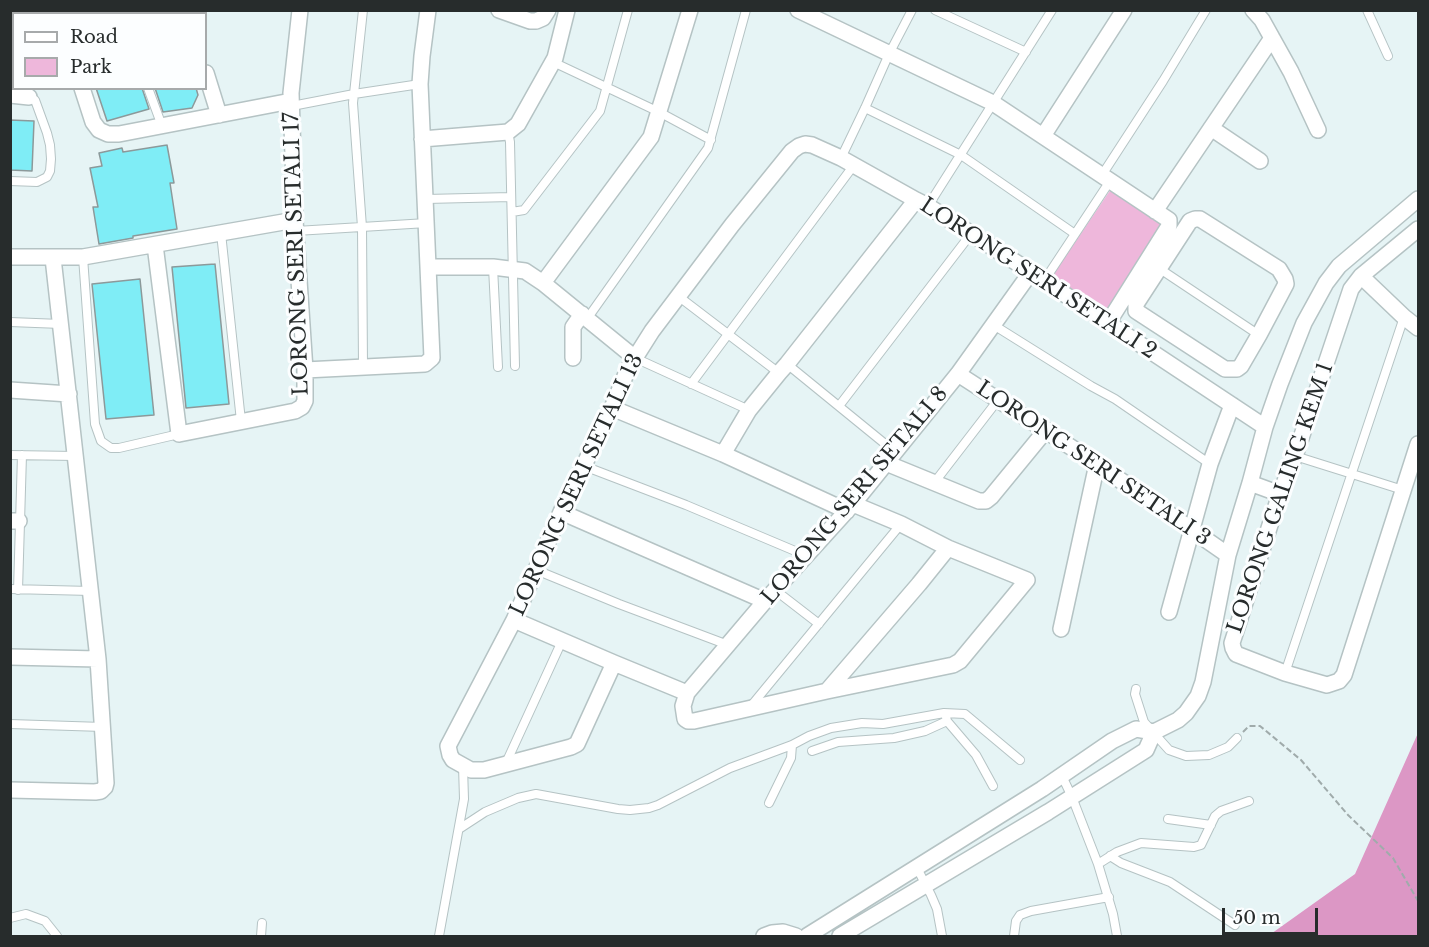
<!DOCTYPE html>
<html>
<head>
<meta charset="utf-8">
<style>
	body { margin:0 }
	#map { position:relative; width:1429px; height:947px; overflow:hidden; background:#e6f4f5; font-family:"Libre Baskerville",serif }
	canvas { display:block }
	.frame { position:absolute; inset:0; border:12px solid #272c2c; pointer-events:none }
	.legend { position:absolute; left:12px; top:12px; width:195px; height:78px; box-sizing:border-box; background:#fcfeff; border:2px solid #a7aaab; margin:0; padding:8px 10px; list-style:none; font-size:18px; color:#272c2c }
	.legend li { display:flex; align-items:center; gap:12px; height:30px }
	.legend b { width:30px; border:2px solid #a7aaab }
	.scale { position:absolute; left:1222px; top:908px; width:96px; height:27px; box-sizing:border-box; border:3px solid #272c2c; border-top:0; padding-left:8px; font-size:18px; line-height:21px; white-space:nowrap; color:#272c2c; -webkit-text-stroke:4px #fcfeff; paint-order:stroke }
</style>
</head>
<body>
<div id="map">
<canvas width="1429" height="947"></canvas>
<div class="frame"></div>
<ul class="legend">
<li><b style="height:8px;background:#fff"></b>Road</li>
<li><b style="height:16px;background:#eeb7db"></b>Park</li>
</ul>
<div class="scale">50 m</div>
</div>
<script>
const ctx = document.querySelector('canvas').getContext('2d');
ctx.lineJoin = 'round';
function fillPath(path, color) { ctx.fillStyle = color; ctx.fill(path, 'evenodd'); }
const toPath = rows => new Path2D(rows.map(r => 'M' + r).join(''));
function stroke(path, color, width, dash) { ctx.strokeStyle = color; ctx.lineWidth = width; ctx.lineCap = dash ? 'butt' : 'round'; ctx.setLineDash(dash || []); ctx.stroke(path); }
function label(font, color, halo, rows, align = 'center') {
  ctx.font = font + ' "Libre Baskerville",serif'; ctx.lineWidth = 6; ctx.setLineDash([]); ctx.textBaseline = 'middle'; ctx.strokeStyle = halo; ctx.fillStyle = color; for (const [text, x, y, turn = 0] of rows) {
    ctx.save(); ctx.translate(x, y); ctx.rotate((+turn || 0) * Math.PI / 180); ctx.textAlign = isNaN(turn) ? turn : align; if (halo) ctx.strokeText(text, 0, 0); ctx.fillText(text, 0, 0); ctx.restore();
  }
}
fillPath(toPath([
	[1111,189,1166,225,1111,320,1053,275]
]), '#eeb7db');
fillPath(toPath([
	[1418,733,1418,936,1268,936,1355,874]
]), '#dc97c5');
const building = toPath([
	[96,88,142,88,149,109,107,121,96,88],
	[155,88,196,88,198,95,192,108,163,112,155,88],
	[10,120,34,121,32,171,10,170,10,120],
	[167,145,174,183,170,183,177,229,133,236,133,238,99,244,93,207,98,207,90,168,102,166,99,153,122,148,123,152,167,145],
	[215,264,229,404,186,408,172,267,215,264],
	[140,279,154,415,106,419,92,284,140,279]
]);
fillPath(building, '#7fedf6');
stroke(building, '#8c999a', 1.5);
const lane = toPath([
	[120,10,121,14],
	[363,10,353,103,362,227,363,367],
	[935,10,1026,52],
	[1367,10,1388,56],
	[553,62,659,112,711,140],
	[148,88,162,126],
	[292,106,354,94,420,84],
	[865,108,961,155,1075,234],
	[508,132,510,142,515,366],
	[841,158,865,108,889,54,912,10],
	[1102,175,1163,81,1206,10],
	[10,181,37,182,47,177,50,171,51,159,50,145,47,133,35,100,29,97],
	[426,199,511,197],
	[928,206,1052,10],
	[512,212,524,210,600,111,628,10],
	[296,231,427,223],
	[221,233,241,421],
	[83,257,95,424,101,441,111,448,119,448,179,434],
	[493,267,498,367],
	[1160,269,1259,335],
	[1044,281,1110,181],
	[678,296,779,373],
	[587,319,708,148,746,10],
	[10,322,61,324],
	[992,324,1091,386,1115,399,1210,464],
	[635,358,749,410],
	[787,364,895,452],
	[691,384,854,165],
	[839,406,967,239,970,233],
	[10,455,76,456],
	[1295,456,1403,490],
	[584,466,686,505,807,556],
	[934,483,998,400],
	[536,570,619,604,728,645],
	[10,589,91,591],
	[18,590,22,455],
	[775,590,819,624],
	[1285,673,1404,317],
	[1136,689,1135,694,1144,722,1169,750,1186,756,1209,755,1228,747,1237,738],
	[751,706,901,524],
	[946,717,947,721,976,755,993,786],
	[10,724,103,727],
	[812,751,838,742,894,738,925,731,947,721],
	[506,763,562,641],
	[1062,776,1072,797,1098,864,1113,914,1117,936],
	[769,803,791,758,792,745],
	[1168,819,1211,825],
	[459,829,485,812,518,798,536,794,618,809,630,810,649,808,658,805,730,768,792,745,809,736,831,728,862,723,883,724,944,713,965,714,1020,760],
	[1110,856,1121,863,1170,882,1235,925],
	[1098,864,1117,852,1141,843,1194,847,1201,845,1215,816,1221,811,1249,801],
	[917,868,931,895,937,909,942,936],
	[10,918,26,914,45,921,57,936],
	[261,936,262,923],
	[439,936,464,799,463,766],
	[1014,936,1016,921,1020,915,1031,911,1109,897]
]);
const street = toPath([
	[56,10,57,14],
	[185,10,186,14],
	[499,10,530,21,536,21,543,18,548,10],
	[798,10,993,103,1169,220,1169,226,1108,323],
	[1253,10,1262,20,1291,72,1318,130],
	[206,73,219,115],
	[82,88,93,122,99,130,108,134,119,134,291,101],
	[10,95,29,97],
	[1211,128,1260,161],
	[1043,136,1124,10],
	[422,139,508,132,518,124,555,58,567,10],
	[1155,211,1272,38],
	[1195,219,1200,219,1279,269,1285,279,1286,284,1259,335,1241,366,1237,369,1225,369,1136,311,1136,304,1190,221,1195,219],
	[1418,229,1361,276,1351,289,1295,456,1280,494,1232,643,1233,648,1236,654,1285,673,1327,685,1339,681,1344,675,1418,444],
	[155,245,179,434,295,411,302,407,305,401,305,370,295,220,291,93,300,10],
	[10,257,83,257,295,220],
	[429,267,493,267,525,271,543,283,635,358],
	[1361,276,1404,317,1418,328],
	[543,283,651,137,690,10],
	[573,358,573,327,582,314],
	[305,370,425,364,432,358,420,84,422,56,428,10],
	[958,374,1097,464,1228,555],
	[10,390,69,394],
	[612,408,723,454,847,511],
	[723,454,749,410,779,373,787,364,916,200],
	[886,463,979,501,986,501,991,497,1046,430],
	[1250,483,1280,494],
	[853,504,901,524,948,548,1027,580,960,661,953,665,827,691,694,721,688,721,685,719,683,706,687,693,765,601,853,504,958,374,1031,272],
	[561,512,765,601],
	[10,521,19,521],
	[1169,612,1210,464,1232,405],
	[514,620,614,663,687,693],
	[1061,629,1097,464],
	[10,657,98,659],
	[614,663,577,744,571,747,484,770,471,770,453,760,450,755,448,746,514,620,561,512,612,408,628,369,652,331,732,225,792,151,799,146,805,144,812,145,841,158,916,200,928,206,1031,272,1265,427],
	[827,691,919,584,948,548],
	[10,790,95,792,101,791,105,787,106,783,98,659,53,258],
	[764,936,772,933,783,932,796,936],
	[807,936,1042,789,1112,741,1136,729,1154,732,1178,720,1186,713,1198,696,1203,682,1228,555,1250,483,1265,427,1280,384,1304,323,1326,283,1339,266,1418,199],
	[840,936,1048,812,1146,750,1154,732]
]);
stroke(lane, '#b5c3c4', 10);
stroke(street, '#b5c3c4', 18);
stroke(toPath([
	[1243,732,1249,726,1260,726,1301,760,1348,815,1393,858,1418,901]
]), '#a0abab', 2, [6, 3]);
stroke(lane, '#fff', 8);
stroke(street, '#fff', 15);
label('21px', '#272c2c', '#fcfeff', [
	["LORONG SERI SETALI 17",297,254,-92],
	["LORONG SERI SETALI 2",1038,279,33],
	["LORONG SERI SETALI 3",1093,464,34],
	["LORONG SERI SETALI 13",577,485,-65],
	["LORONG SERI SETALI 8",855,496,-50],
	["LORONG GALING KEM 1",1281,498,-71]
]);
</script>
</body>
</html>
